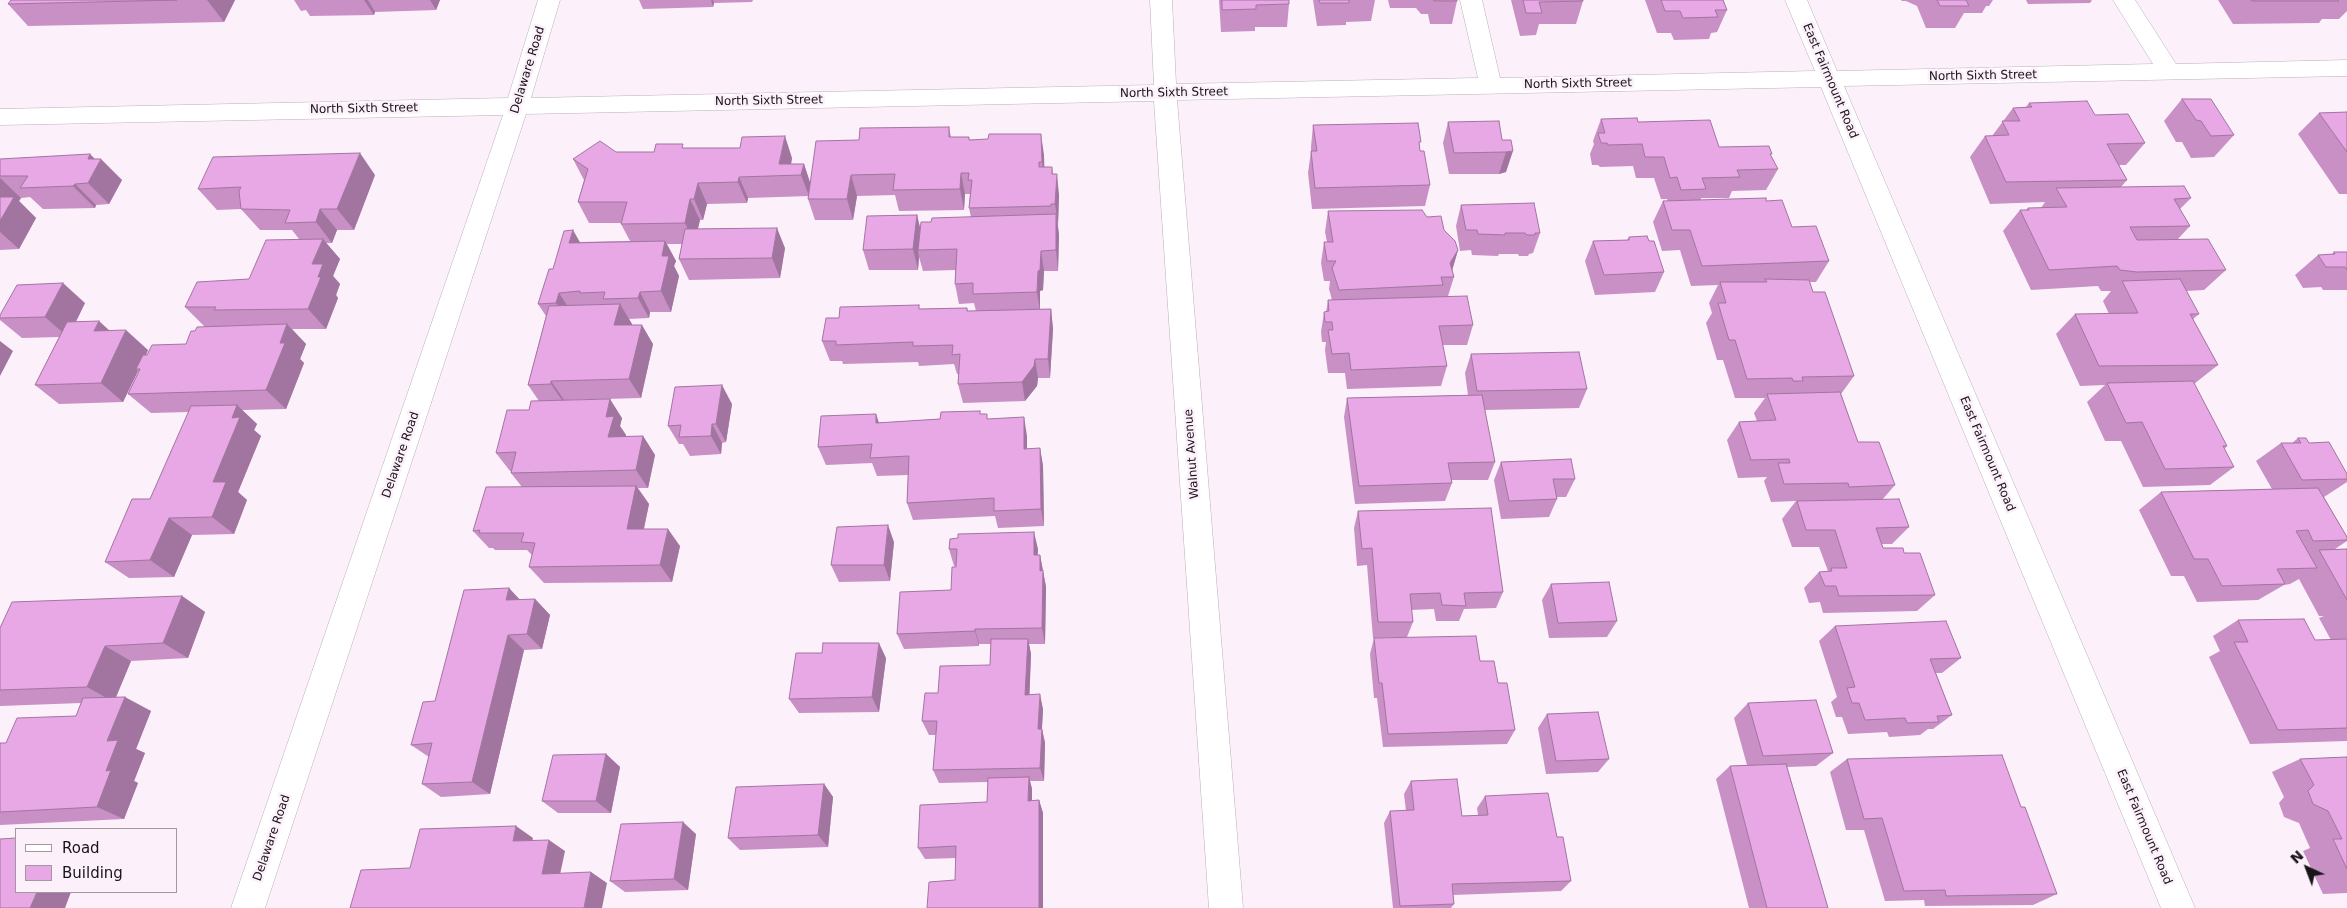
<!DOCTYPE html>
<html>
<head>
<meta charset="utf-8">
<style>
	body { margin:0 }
	#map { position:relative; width:2347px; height:908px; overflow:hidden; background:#fcf0fb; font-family:"DejaVu Sans",sans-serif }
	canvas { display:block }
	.legend { position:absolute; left:15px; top:828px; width:162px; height:65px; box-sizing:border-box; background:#fcf0fb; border:1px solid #a198a0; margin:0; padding:6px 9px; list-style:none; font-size:15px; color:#181418 }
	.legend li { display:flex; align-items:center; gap:10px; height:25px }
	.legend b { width:25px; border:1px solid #a198a0 }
	.north { position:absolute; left:2282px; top:843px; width:50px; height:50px; -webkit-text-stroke:4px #fcf0fb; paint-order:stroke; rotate:317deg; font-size:14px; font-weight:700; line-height:20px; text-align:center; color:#181418 }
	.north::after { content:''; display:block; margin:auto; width:18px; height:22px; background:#181418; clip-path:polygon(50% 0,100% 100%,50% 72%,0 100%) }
</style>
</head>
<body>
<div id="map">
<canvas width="2347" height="908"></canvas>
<ul class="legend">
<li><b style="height:6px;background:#fff"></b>Road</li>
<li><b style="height:14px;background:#e8a7e5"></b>Building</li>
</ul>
<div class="north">N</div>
</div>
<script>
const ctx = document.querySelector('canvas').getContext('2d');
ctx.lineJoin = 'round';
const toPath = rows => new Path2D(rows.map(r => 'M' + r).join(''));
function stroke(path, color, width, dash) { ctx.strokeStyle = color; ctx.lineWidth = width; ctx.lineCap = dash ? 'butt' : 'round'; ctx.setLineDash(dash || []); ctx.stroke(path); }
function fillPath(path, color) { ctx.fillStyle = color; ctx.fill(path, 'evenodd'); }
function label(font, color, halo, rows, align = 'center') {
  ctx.font = font + ' "DejaVu Sans",sans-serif'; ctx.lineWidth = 5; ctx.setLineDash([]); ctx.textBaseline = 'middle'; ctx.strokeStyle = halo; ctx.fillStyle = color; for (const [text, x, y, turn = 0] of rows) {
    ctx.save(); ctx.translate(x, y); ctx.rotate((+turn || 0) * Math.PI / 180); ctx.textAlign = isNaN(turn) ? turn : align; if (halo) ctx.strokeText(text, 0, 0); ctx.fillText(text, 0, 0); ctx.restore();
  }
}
const minor = toPath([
	[538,0,560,0,531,98,1154,85,1150,0,1172,0,1176,84,1478,78,1460,0,1482,0,1500,78,1815,71,1785,0,1807,0,1837,71,2153,64,2113,0,2135,0,2176,64,2347,60,2347,76,1844,86,2195,908,2161,908,1821,87,1177,100,1243,908,1209,908,1154,101,526,114,265,908,231,908,503,115,0,125,0,109,508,98,538,0]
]);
stroke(minor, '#baafb9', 1);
fillPath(minor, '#fff');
fillPath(toPath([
	[11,0,235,0,224,22,28,26,8,4],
	[294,0,440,0,436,10,375,12,374,15,310,16,306,10,301,11],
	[639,0,753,0,752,2,714,3,713,7,643,9],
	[1219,0,1289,0,1289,4,1287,27,1255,27,1255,31,1221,32],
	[1313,0,1375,0,1371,21,1346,22,1346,25,1317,26],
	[1388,0,1457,0,1457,1,1452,24,1430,24,1428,14,1421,14,1416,8,1390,8],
	[1511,0,1583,0,1583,1,1576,24,1539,24,1536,35,1520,36],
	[1645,0,1723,0,1727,10,1717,32,1711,33,1709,39,1674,40,1671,33,1657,33],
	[1901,0,1993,0,1989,6,1986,6,1982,13,1964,13,1955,28,1926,28,1917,6,1906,1,1902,1],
	[2026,0,2092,0,2090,3,2028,4],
	[2218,0,2347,0,2347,11,2339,19,2322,19,2319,23,2233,24],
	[2182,99,2234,135,2214,157,2191,158,2182,142,2176,142,2164,121],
	[2029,103,2095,115,2145,143,2126,165,2119,165,2127,180,2121,187,2191,198,2180,209,2190,226,2177,240,2226,270,2204,290,2186,291,2199,314,2193,319,2218,365,2194,384,2227,446,2224,449,2234,467,2210,485,2143,487,2121,441,2105,441,2087,402,2105,385,2080,386,2056,334,2075,314,2109,314,2103,301,2111,291,2101,291,2098,286,2031,290,2003,231,2020,210,2026,210,2028,208,2041,208,2045,202,1990,204,1970,157,1985,136,1992,136,2013,108,2026,107],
	[2347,112,2347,194,2339,194,2298,134,2319,113],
	[1601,119,1638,122,1719,147,1771,156,1778,169,1766,190,1732,191,1729,198,1701,198,1701,200,1766,201,1792,227,1829,261,1816,282,1809,282,1813,292,1854,376,1841,394,1858,442,1895,485,1882,500,1909,527,1892,544,1882,544,1883,548,1904,553,1935,595,1917,611,1823,613,1820,602,1809,603,1804,588,1819,572,1828,571,1819,547,1792,547,1782,519,1796,501,1771,502,1764,481,1767,477,1738,478,1727,440,1739,422,1757,421,1754,413,1765,398,1735,398,1723,360,1717,360,1706,323,1712,313,1709,303,1718,285,1691,286,1680,250,1662,251,1653,222,1663,201,1668,201,1667,199,1661,199,1654,178,1636,178,1633,166,1600,167,1598,165,1592,165,1590,154,1594,144,1593,141],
	[1448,122,1502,140,1511,140,1506,172,1499,174,1449,174,1443,143],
	[1313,125,1419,149,1430,185,1425,206,1312,209,1308,173,1311,151,1311,147],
	[949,127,951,137,970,140,1044,155,1044,167,1052,167,1053,174,1059,195,1058,225,1059,235,1058,271,1044,271,1043,290,1040,291,1040,309,1051,309,1053,329,1050,378,1038,378,1037,386,1025,401,963,403,958,384,959,374,957,374,954,364,919,366,918,362,843,364,842,361,830,361,822,341,839,318,920,309,967,308,968,311,976,311,974,303,959,304,955,284,955,270,923,271,919,257,918,270,869,270,863,250,917,215,920,228,931,222,971,217,969,208,970,194,965,194,964,210,899,211,895,195,857,196,853,220,815,220,808,199,809,196,748,198,747,203,707,204,703,220,700,220,698,229,785,248,780,278,689,280,679,259,682,244,667,244,676,261,674,266,679,276,671,312,650,312,649,318,629,319,632,324,631,325,653,344,641,398,569,400,622,418,620,426,626,435,625,437,643,436,655,455,648,488,638,488,649,504,644,529,680,546,672,582,544,583,529,567,532,555,527,550,495,550,493,548,489,548,473,531,522,487,511,473,511,471,510,471,496,453,529,410,539,401,528,385,546,316,538,304,553,269,580,242,630,241,621,224,622,223,589,223,578,202,584,180,573,159,616,152,654,152,685,148,792,158,791,164,804,164,810,184,859,140],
	[0,159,94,159,122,180,109,204,96,205,95,208,43,209,30,197,21,198,19,201,36,218,19,249,0,250],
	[375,175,354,230,337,230,332,243,326,243,340,259,333,276,340,284,336,295,338,298,326,329,292,329,306,344,300,359,304,363,286,409,242,410,257,424,254,430,261,436,238,492,247,500,234,534,192,535,174,577,129,578,105,562,150,499,189,412,151,413,128,394,139,371,138,371,123,402,59,404,35,385,59,337,22,338,0,320,0,315,85,303,76,322,110,331,148,350,146,355,186,344,195,331,205,327,185,307,249,279,299,239,292,230,260,230,241,209,217,210,198,189],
	[1461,205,1540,233,1533,253,1529,254,1528,256,1519,256,1518,254,1499,254,1498,256,1472,255,1471,250,1460,251,1456,226],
	[1328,211,1427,217,1444,230,1458,250,1452,270,1454,277,1448,296,1473,325,1467,345,1442,345,1447,366,1441,386,1347,389,1345,373,1328,373,1325,350,1326,342,1322,342,1321,332,1324,312,1326,312,1328,300,1332,300,1329,289,1330,281,1324,281,1321,263,1324,242,1327,242,1325,232],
	[1629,237,1664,272,1655,292,1595,295,1585,261,1593,241,1627,240],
	[2334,252,2347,252,2347,290,2323,290,2321,287,2303,288,2295,275,2318,255,2331,255],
	[1471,354,1587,389,1579,408,1484,410,1495,462,1488,480,1451,480,1452,483,1445,501,1355,504,1344,417,1347,398,1468,395,1465,373],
	[732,404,726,442,722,443,721,454,690,456,683,444,679,444,668,426],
	[876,414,879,423,940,419,980,414,988,419,1027,436,1027,449,1040,448,1043,466,1044,526,998,528,995,516,913,520,907,503,908,475,877,476,872,463,826,465,818,447],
	[2298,438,2309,443,2347,474,2347,482,2324,497,2347,537,2347,541,2335,549,2347,549,2347,741,2250,744,2209,657,2220,651,2213,636,2238,620,2315,640,2331,640,2319,618,2324,616,2319,616,2299,579,2290,584,2284,585,2258,600,2197,602,2184,576,2171,576,2139,510,2161,492,2272,489,2256,461,2281,443,2292,443],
	[1501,462,1575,479,1566,497,1557,497,1557,499,1549,517,1501,519,1494,480],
	[1358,511,1503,592,1496,608,1464,609,1459,621,1436,621,1434,609,1411,610,1413,622,1407,637,1373,638,1367,565,1357,566,1354,528],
	[950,539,1038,549,1037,555,1040,555,1046,587,1045,644,1029,644,1031,654,1029,695,1043,709,1042,729,1045,743,1044,781,1030,781,1032,789,1032,801,1039,800,1043,813,1043,908,927,908,955,880,956,858,925,859,918,848,987,802,988,782,939,783,933,770,936,735,929,735,922,721,938,693,990,665,991,644,979,644,979,646,904,649,897,634,951,590,956,566,954,566,949,549],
	[894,542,890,581,839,582,831,565],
	[1551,584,1617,621,1607,637,1549,638,1542,600],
	[182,596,205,612,188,658,131,661,116,697,151,711,136,749,145,753,134,781,138,783,124,819,0,825,0,743,6,743,76,716,81,703,0,706,0,628],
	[535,599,550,615,542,649,524,650,490,794,441,797,422,784,429,757,411,745,435,701,520,600],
	[1835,626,1961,658,1942,673,1936,673,1952,715,1933,729,1928,729,1920,735,1889,737,1887,732,1848,734,1842,717,1836,717,1831,702,1837,697,1819,641],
	[1374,638,1480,661,1498,683,1515,730,1507,744,1383,747,1377,698,1374,698,1370,654],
	[886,658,879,712,799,713,789,699],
	[1748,703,1833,753,1816,766,1787,767,1828,908,1749,908,1716,779,1730,766,1747,765,1734,718],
	[1547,714,1609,759,1598,772,1546,774,1538,728],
	[606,754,620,767,611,813,558,813,542,801],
	[2347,757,2347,893,2323,894,2303,851,2310,848,2299,823,2284,817,2279,803,2284,797,2272,772,2300,759],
	[1847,759,2021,807,2057,894,2033,905,1925,906,1924,900,1885,901,1864,830,1846,830,1830,772],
	[1411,781,1462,816,1478,815,1477,808,1485,796,1557,837,1571,881,1561,891,1453,895,1454,904,1451,908,1393,908,1384,823,1390,811,1406,811,1404,794],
	[824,784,833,797,828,847,740,850,728,838],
	[696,834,688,890,625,892,610,881]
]), '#c890c5');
fillPath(toPath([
	[207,0,235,0,224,22],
	[364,0,368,0,375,12,374,15],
	[430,0,440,0,436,10],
	[711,0,713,0,714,3,713,7],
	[1041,134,1044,155,1045,184,1042,162],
	[785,136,792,158,789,176,779,164],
	[1513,151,1506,172,1499,174,1506,152],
	[360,153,375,175,354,230,337,209],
	[90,154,99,163,101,159,122,180,109,204,88,183,88,159],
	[804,164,811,185,809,196,801,175],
	[961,173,965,194,964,210,960,189],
	[1057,174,1059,195,1058,225,1055,204],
	[851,175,857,196,853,220,847,199],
	[739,177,748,198,747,203,738,182],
	[0,178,21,198,19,201,36,218,19,249,0,232],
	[698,183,707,204,703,220,694,199],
	[75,184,96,205,95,208,73,186],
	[690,199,700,220,694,244,685,223],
	[320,209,337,230,332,243,316,222],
	[1056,214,1059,235,1058,271,1056,250],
	[917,215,922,236,918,250,919,257,918,270,913,249],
	[777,228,785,248,780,278,772,258],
	[573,230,585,251,569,243],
	[323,239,340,259,333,276,340,284,336,295,338,298,326,329,308,309,318,277,312,264],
	[665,241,676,261,674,266,679,276,671,312,661,291,662,256],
	[1458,250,1452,271,1450,263],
	[1041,251,1044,271,1043,290,1040,291,1040,312,1037,292,1038,271],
	[63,283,85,303,68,337,45,317],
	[640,292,650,312,649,318,638,298],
	[559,293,572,313,569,323,556,303],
	[620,304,632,324,626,345,614,325],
	[1051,309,1053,329,1050,378,1048,359],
	[99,321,121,341,126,330,148,350,139,369,136,369,138,371,123,402,101,383,94,331],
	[287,324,306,344,300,359,304,363,286,409,266,390,280,343],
	[642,325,653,344,641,398,629,379],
	[0,341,13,351,0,376],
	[1035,359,1038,378,1037,386,1025,401,1022,382],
	[551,381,564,400,564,403,551,384],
	[722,385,732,404,726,442,716,424],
	[610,399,622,418,620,426,626,435,621,456,608,437,606,417],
	[237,405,257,424,254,430,261,436,238,492,247,500,234,534,212,517,213,482,232,418],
	[876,414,882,433,876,423],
	[1024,417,1027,436,1027,467,1024,449],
	[712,424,722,443,721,454,711,436],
	[643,436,655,455,648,488,636,470],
	[1040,448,1043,466,1044,526,1041,509],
	[636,486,649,504,640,546,627,529],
	[169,518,192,535,174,577,150,560],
	[888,525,894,542,890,581,884,565],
	[668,529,680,546,672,582,660,565],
	[1034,532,1038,549,1037,572,1034,555],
	[1040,555,1046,587,1045,644,1042,628,1040,571],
	[509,588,524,604,506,600],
	[182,596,205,612,188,658,163,643],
	[535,599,550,615,542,649,527,634],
	[975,629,979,644,979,646,975,631],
	[508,635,524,650,490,794,472,782],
	[1028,639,1031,654,1029,709,1025,695],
	[879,643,886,658,879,712,872,697],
	[105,646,131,661,114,702,87,687],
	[1040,694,1043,709,1041,743,1038,729],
	[125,697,151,711,136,749,145,753,134,781,138,783,124,819,97,807,106,771,107,741],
	[1042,729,1045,743,1044,781,1040,768],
	[606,754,620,767,611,813,596,801],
	[1029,777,1032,789,1032,813,1028,801],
	[824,784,833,797,828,847,818,835],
	[1039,800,1043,813,1043,908,1039,908],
	[683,822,696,834,688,890,674,879],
	[516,826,533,838,530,852,513,841],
	[549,840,565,851,558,884,542,874],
	[591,872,607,883,602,908,584,908],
	[37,892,71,892,65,908,30,908]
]), '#a275a0');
const building = toPath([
	[11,0,177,0,8,4,11,0],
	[1222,0,1289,0,1289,4,1256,5,1256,9,1222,10,1222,0],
	[1319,0,1349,0,1349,3,1320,3,1319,0],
	[1434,0,1457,0,1457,1,1434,1,1434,0],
	[1523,0,1583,0,1583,1,1539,2,1542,13,1526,13,1523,0],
	[1661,0,1723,0,1727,10,1715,10,1718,17,1683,18,1680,11,1665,11,1661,0],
	[1937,0,1966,0,1969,6,1940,6,1937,0],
	[2251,0,2338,0,2339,1,2252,1,2251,0],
	[2182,99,2211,99,2234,135,2211,136,2201,121,2196,120,2182,99],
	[2087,101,2095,115,2128,114,2145,143,2107,144,2127,180,2006,182,1985,136,2009,135,2002,121,2020,121,2013,108,2032,107,2029,103,2087,101],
	[2347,112,2347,152,2319,113,2347,112],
	[1637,118,1638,122,1710,120,1719,147,1769,146,1772,154,1770,154,1778,169,1737,170,1740,177,1702,178,1706,189,1681,190,1677,177,1670,178,1664,157,1645,157,1642,144,1608,145,1607,143,1601,143,1598,133,1605,133,1601,119,1637,118],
	[1499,121,1502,140,1511,140,1513,151,1506,152,1454,153,1448,122,1499,121],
	[1418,123,1421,142,1419,142,1420,151,1424,151,1430,185,1315,188,1311,151,1317,151,1313,125,1418,123],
	[949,127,949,137,969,137,969,140,988,139,989,134,1041,134,1042,162,1039,162,1039,167,1052,167,1052,174,1057,174,1055,204,1051,204,1051,206,969,208,972,180,968,180,969,173,961,173,960,189,893,190,895,174,851,175,847,199,808,199,816,141,859,140,860,128,949,127],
	[785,136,779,164,804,164,801,175,739,177,738,182,698,183,694,199,690,199,685,223,621,224,627,202,578,202,588,169,573,159,600,141,616,152,654,152,656,144,683,144,682,148,740,148,742,137,785,136],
	[360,153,337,209,320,209,316,222,285,223,290,210,241,209,239,191,241,187,198,189,213,157,360,153],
	[90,154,88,159,101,159,88,183,75,184,73,186,20,188,28,176,0,176,0,159,90,154],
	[2184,186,2191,198,2174,199,2190,226,2130,227,2137,240,2208,239,2226,270,2137,272,2120,270,2117,266,2049,270,2020,210,2029,210,2028,208,2067,207,2056,188,2184,186],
	[0,197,14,197,0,221,0,197],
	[1766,198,1766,201,1782,200,1792,227,1816,226,1829,261,1702,266,1690,230,1672,230,1663,201,1766,198],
	[1534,203,1540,233,1535,233,1535,235,1527,235,1525,233,1505,233,1505,235,1478,234,1477,230,1466,230,1461,205,1534,203],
	[1422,210,1427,217,1441,216,1444,230,1455,241,1458,250,1450,263,1454,277,1441,277,1443,285,1339,290,1332,268,1336,261,1327,261,1324,242,1333,242,1328,211,1422,210],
	[1056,214,1056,250,1041,251,1040,270,1038,271,1037,292,973,294,973,283,955,284,957,249,918,250,921,222,931,222,932,218,1056,214],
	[917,215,913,249,863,250,867,216,917,215],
	[777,228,772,258,679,259,685,229,777,228],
	[573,230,569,243,665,241,662,256,669,256,661,291,640,292,638,298,603,299,605,292,580,293,580,291,559,293,556,303,538,304,549,269,553,269,564,231,573,230],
	[1647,236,1649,241,1654,241,1664,272,1604,275,1593,241,1629,240,1629,237,1647,236],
	[323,239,312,264,323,264,318,277,321,277,308,309,214,310,216,307,185,307,197,282,249,279,266,240,323,239],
	[2334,252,2347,252,2347,270,2345,267,2326,267,2318,255,2335,254,2334,252],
	[1765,279,1809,280,1813,292,1825,292,1854,376,1802,377,1803,381,1793,381,1792,378,1747,379,1735,340,1729,340,1718,303,1726,303,1720,282,1767,282,1765,279],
	[2180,279,2199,314,2190,314,2218,365,2099,366,2075,314,2138,313,2122,281,2180,279],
	[63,283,45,317,0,318,0,315,17,285,63,283],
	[1467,296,1473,325,1439,326,1447,366,1351,370,1349,353,1332,354,1328,330,1333,330,1332,322,1325,322,1324,312,1329,311,1328,300,1467,296],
	[620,304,614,325,642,325,629,379,551,381,551,384,528,385,549,306,620,304],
	[919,305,919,309,967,308,967,311,1051,309,1048,359,1035,359,1034,366,1022,382,958,384,960,354,952,355,953,345,913,346,913,342,836,345,836,341,822,341,826,318,839,318,840,307,919,305],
	[99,321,94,331,126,330,101,383,35,385,67,322,99,321],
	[287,324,280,343,285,343,266,390,128,394,140,369,136,369,143,355,147,355,152,345,186,344,191,331,195,331,197,327,287,324],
	[1579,352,1587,389,1477,391,1471,354,1579,352],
	[2193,381,2227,446,2223,446,2234,467,2165,469,2142,422,2126,423,2107,383,2193,381],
	[722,385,716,424,712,424,711,436,679,437,681,425,668,426,675,387,722,385],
	[1840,392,1858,442,1879,442,1895,485,1849,487,1848,483,1784,484,1778,463,1790,463,1789,459,1751,460,1739,422,1776,420,1767,394,1840,392],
	[1482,395,1495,462,1448,463,1452,483,1359,486,1347,398,1482,395],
	[610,399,606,417,614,416,608,437,643,436,636,470,511,473,516,452,496,453,507,410,529,410,531,401,610,399],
	[237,405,232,418,240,417,213,482,226,482,212,517,169,518,150,560,105,562,132,499,150,499,191,406,237,405],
	[980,411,980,414,987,414,987,419,1024,417,1024,449,1040,448,1041,509,994,511,994,498,907,503,909,456,870,458,872,444,818,447,821,416,876,414,876,423,940,419,941,412,980,411],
	[2298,438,2306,438,2309,443,2329,442,2347,474,2347,479,2302,480,2281,443,2301,443,2298,438],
	[1571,459,1575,479,1553,479,1557,499,1509,501,1501,462,1571,459],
	[636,486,627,529,668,529,660,565,529,567,535,543,521,542,524,533,479,533,480,530,473,531,486,487,636,486],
	[2318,488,2347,537,2347,540,2313,541,2308,530,2296,531,2317,568,2277,569,2285,584,2222,586,2208,559,2194,559,2161,492,2318,488],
	[1899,499,1909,527,1876,528,1883,548,1903,548,1904,553,1920,553,1935,595,1839,596,1836,586,1825,586,1819,572,1832,571,1831,568,1847,568,1835,530,1806,530,1797,501,1899,499],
	[1491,508,1503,592,1464,593,1466,606,1442,605,1440,593,1410,594,1413,622,1378,622,1372,548,1362,549,1358,511,1491,508],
	[888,525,884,565,831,565,837,527,888,525],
	[1034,532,1034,555,1040,555,1040,571,1043,570,1042,628,975,629,975,631,897,634,900,592,951,590,952,567,956,567,957,549,949,549,950,539,958,538,958,534,1034,532],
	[2347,549,2347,600,2319,550,2347,549],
	[1609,582,1617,621,1558,623,1551,584,1609,582],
	[509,588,506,600,535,599,527,634,508,635,472,782,422,784,432,743,411,745,423,702,435,701,464,590,509,588],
	[182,596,163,643,105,646,87,687,0,690,0,628,12,602,182,596],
	[2304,619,2315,640,2347,639,2347,728,2278,730,2234,642,2248,642,2238,620,2304,619],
	[1946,621,1961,658,1930,659,1952,715,1937,716,1939,722,1907,723,1905,718,1865,720,1859,703,1852,703,1847,688,1855,687,1835,626,1946,621],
	[1476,636,1480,661,1494,661,1498,683,1507,683,1515,730,1388,734,1382,683,1379,683,1374,638,1476,636],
	[991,639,1028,639,1025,695,1040,694,1038,729,1042,729,1040,768,933,770,937,721,922,721,925,693,938,693,940,666,990,665,991,639],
	[823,643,879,643,872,697,789,699,796,653,822,653,823,643],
	[125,697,107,741,118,740,106,771,111,770,97,807,0,812,0,743,6,743,17,718,76,716,83,698,125,697],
	[1816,700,1833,753,1763,756,1748,703,1816,700],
	[1598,712,1609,759,1556,761,1547,714,1598,712],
	[606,754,596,801,542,801,553,755,606,754],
	[2002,755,2021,807,2025,807,2057,894,1946,896,1945,890,1904,891,1882,818,1864,819,1847,759,2002,755],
	[2347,757,2347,869,2333,839,2342,839,2328,811,2313,804,2308,791,2314,785,2300,759,2347,757],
	[1786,764,1828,908,1767,908,1730,766,1786,764],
	[1029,777,1028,801,1039,800,1039,908,927,908,929,882,955,880,956,846,918,848,920,805,987,802,988,778,1029,777],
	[1457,779,1462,816,1488,815,1485,796,1548,793,1557,837,1563,837,1571,881,1452,884,1454,904,1400,906,1390,811,1414,810,1411,781,1457,779],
	[824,784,818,835,728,838,736,787,824,784],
	[683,822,674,879,610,881,621,824,683,822],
	[516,826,513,841,549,840,542,874,591,872,584,908,350,908,361,870,410,868,420,829,516,826],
	[16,838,16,892,37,892,30,908,0,908,0,839,16,838]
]);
fillPath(building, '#e8a7e5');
stroke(building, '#a275a0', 1);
label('12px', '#181418', '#fcf0fb', [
	["Delaware Road",528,70,-73],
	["North Sixth Street",1983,76,-1],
	["East Fairmount Road",1830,81,67],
	["North Sixth Street",1578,84,-1],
	["North Sixth Street",1174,93,-1],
	["North Sixth Street",769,101,-1],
	["North Sixth Street",364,109,-1],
	["Walnut Avenue",1192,454,-94],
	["East Fairmount Road",1987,454,67],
	["Delaware Road",401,455,-71],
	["East Fairmount Road",2144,827,67],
	["Delaware Road",272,838,-71]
]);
</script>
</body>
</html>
